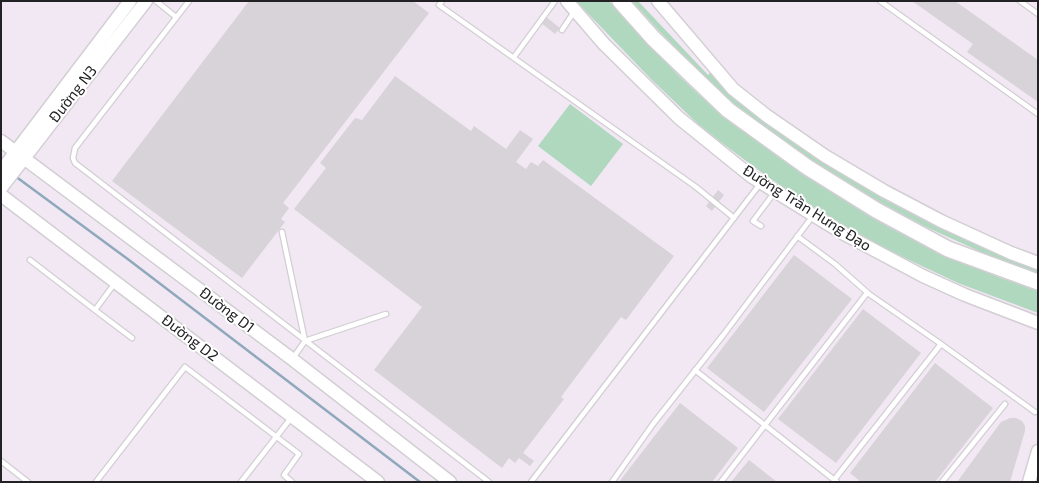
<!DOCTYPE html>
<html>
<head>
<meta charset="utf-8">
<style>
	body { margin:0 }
	#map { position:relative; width:1039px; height:483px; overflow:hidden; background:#fbf6fc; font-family:"Exo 2",sans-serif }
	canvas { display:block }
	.frame { position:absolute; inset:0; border:2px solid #222123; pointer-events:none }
</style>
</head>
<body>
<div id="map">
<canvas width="1039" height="483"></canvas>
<div class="frame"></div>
</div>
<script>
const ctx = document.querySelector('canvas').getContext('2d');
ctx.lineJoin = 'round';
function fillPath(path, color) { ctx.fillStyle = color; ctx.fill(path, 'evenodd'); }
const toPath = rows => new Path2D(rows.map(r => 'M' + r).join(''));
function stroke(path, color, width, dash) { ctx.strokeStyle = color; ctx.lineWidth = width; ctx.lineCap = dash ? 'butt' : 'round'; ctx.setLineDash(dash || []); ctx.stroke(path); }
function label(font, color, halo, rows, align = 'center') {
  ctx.font = font + ' "Exo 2",sans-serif'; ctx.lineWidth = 4; ctx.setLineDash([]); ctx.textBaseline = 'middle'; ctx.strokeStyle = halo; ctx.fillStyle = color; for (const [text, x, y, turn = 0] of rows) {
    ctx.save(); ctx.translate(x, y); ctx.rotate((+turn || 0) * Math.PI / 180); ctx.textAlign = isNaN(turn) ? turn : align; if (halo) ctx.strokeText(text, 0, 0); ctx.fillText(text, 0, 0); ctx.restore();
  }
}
fillPath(toPath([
	[1,1,1038,1,1038,482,1,482]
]), '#f2e8f4');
fillPath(toPath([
	[576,1,609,1,678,75,707,102,732,122,781,159,866,214,892,229,946,255,998,277,1038,291,1038,313,958,283,890,251,863,237,793,194,765,175,722,143,697,123,651,79],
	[632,1,638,1,708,75,710,73,726,91,803,149,874,193,926,221,976,244,1038,269,1038,274,990,256,924,226,850,186,793,148,724,96,661,33],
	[570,104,623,144,591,186,538,146]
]), '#afd8bf');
stroke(toPath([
	[15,176,129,260,420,482]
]), '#8fa8bc', 2.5);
fillPath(toPath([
	[249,1,413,1,429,13,283,203,289,208,281,219,285,222,242,278,112,181],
	[912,1,955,1,1038,60,1038,102,967,52,973,44],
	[546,17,560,28,555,34,541,23],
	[395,76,471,131,474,126,506,149,520,130,533,139,516,162,526,169,531,162,538,166,543,160,674,256,626,320,621,317,561,397,564,399,523,453,534,461,530,466,519,458,515,463,509,458,502,468,374,370,422,307,294,209,326,168,320,163,355,118,362,120],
	[718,190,724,195,712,211,706,206],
	[794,255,852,299,764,412,707,368],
	[863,309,921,353,836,463,778,419],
	[935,363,993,408,935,482,861,482,850,473],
	[680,403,738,448,712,482,619,482],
	[1010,418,1016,418,1022,421,1025,426,1025,431,1010,482,957,482,1001,422],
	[749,460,777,482,731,482]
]), '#d8d3d9');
const lane = toPath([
	[156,1,176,17],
	[189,1,75,148,73,158,75,163,489,482],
	[442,1,439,5,696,187,734,218],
	[880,1,1038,114],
	[1020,1,1038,14],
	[562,30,574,12],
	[514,57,555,1],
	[761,226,753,221,774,193],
	[282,232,305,341],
	[797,236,835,264,869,294,941,344,1035,412],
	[30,260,95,310,115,283],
	[95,310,132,338],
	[293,358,305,341,386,314],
	[695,370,837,482],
	[1,461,28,482],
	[834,480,941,344],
	[96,482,185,367,299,454,284,475,292,482],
	[241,482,291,418],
	[531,482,760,184],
	[612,482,653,424,724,334,812,217],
	[721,482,867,293],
	[942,482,1005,404]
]);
const secondary = toPath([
	[567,1,604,44,679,118,752,177,813,215,846,235,923,276,965,295,1038,323],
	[658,1,733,89,767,116,825,156,884,191,941,221,1011,253,1038,263],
	[1,141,292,359,450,482],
	[1,171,130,1],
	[1,188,146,1],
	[1,195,378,482],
	[1029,482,1038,451]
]);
const highway = toPath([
	[620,1,653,38,728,110,807,167,876,210,948,249,1038,282]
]);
stroke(lane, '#d2ced3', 7);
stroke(secondary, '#d2ced3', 15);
stroke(highway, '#d2ced3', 18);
stroke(lane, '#fff', 4.5);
stroke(secondary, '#fff', 12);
stroke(highway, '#fff', 15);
label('15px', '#222123', '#fff', [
	["Đường N3",73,94,-52],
	["Đường Trần Hưng Đạo",807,208,32],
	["Đường D1",227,310,37],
	["Đường D2",190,338,37]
]);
</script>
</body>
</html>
